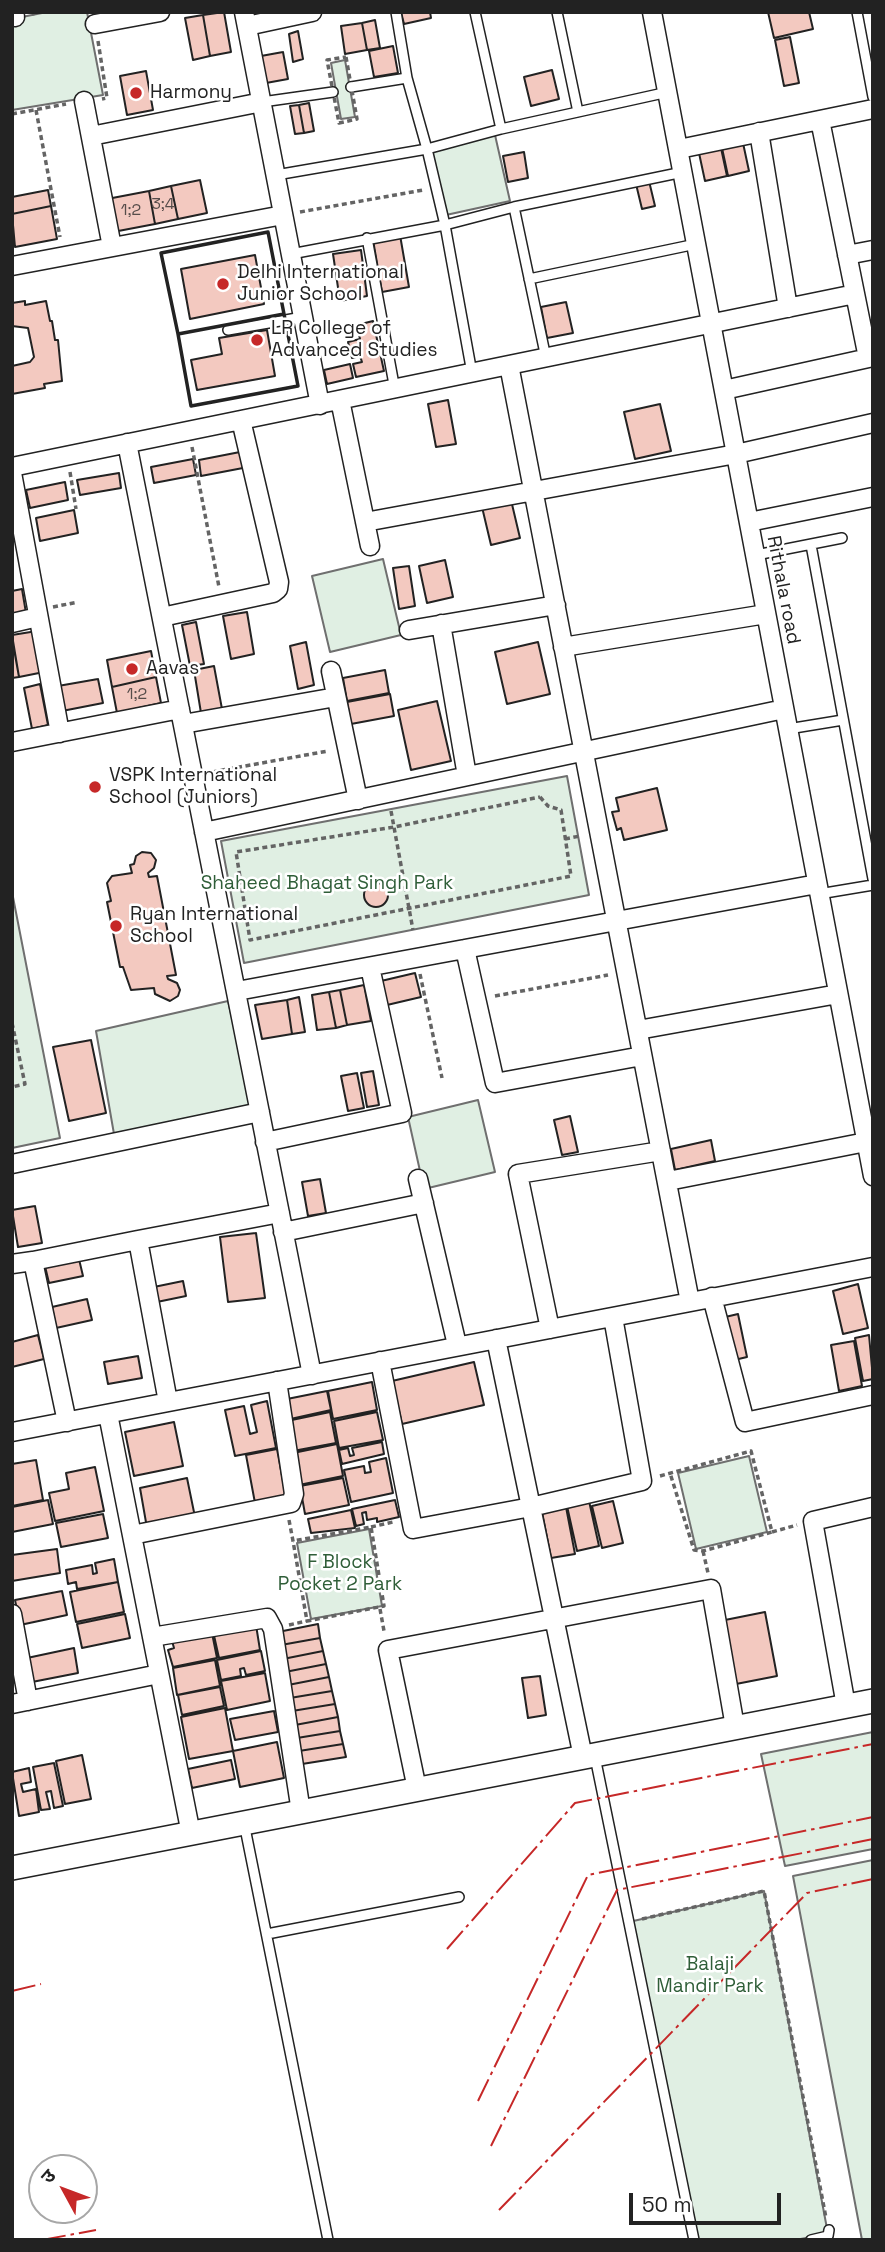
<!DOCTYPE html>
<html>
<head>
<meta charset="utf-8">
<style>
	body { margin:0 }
	#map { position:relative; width:885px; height:2252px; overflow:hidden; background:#fff; font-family:"Space Grotesk","Noto Sans Devanagari",sans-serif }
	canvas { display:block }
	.frame { position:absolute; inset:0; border:14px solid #222; pointer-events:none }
	.north { position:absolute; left:28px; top:2154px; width:70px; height:70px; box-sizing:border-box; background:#fff; border:2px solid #a7a7a7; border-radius:50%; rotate:311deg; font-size:19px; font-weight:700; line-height:28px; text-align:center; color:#222 }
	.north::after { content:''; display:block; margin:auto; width:24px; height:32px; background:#c62828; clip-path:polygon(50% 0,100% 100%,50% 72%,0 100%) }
	.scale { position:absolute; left:629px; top:2193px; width:152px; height:32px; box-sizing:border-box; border:4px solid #222; border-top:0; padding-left:9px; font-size:21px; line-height:24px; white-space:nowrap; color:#222; -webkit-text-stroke:5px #fff; paint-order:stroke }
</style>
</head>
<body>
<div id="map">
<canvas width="885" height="2252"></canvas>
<div class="frame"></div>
<div class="north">उ</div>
<div class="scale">50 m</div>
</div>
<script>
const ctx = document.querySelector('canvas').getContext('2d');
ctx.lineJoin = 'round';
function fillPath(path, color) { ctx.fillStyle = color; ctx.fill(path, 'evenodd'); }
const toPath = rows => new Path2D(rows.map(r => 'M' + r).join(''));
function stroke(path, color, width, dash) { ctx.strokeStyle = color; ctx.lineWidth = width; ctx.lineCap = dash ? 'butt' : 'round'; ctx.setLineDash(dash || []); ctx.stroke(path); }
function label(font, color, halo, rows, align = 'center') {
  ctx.font = font + ' "Space Grotesk",sans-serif'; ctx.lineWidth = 5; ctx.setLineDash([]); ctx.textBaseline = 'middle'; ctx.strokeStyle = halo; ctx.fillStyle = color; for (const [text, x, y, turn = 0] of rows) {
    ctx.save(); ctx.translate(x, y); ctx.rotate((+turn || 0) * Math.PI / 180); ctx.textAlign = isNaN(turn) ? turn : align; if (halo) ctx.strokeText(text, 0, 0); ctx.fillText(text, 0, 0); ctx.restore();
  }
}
const green = toPath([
	[47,12,87,12,103,95,12,110,12,19,47,12],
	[345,60,355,117,341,119,331,63,345,60],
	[495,135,510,201,446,215,431,150,495,135],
	[383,559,401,635,330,652,312,576,383,559],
	[567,776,589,895,244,963,221,841,567,776],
	[12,892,60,1138,12,1148,12,892],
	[228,1001,253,1106,114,1134,96,1031,228,1001],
	[478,1100,495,1172,424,1189,408,1117,478,1100],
	[749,1456,767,1532,696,1549,678,1473,749,1456],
	[369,1529,382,1606,311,1619,297,1543,369,1529],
	[873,1732,873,1849,785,1866,761,1754,873,1732],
	[873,1860,873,2240,862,2240,793,1876,873,1860],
	[764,1891,828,2234,795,2240,696,2240,629,1922,764,1891]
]);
fillPath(green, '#e0efe3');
stroke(green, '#6f6f6f', 2);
const building = toPath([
	[224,12,231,52,210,56,203,15,224,12],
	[401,12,430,12,431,18,404,24,401,12],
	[768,12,809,12,813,29,774,38,768,12],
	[203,15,210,56,193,60,185,18,203,15],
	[375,20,380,48,367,50,362,23,375,20],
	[362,23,367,50,345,54,341,26,362,23],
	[298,31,303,59,293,62,289,34,298,31],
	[790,37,799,83,784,86,775,40,790,37],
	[393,46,398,73,374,77,369,51,393,46],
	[283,52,288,79,266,83,261,56,283,52],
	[552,70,559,99,531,106,524,77,552,70],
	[146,71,153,110,127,115,120,76,146,71],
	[309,103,314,131,304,133,299,105,309,103],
	[299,105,304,133,295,134,290,106,299,105],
	[743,143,749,171,728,176,722,148,743,143],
	[721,148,727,176,705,181,699,153,721,148],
	[524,152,528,178,508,182,503,156,524,152],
	[200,180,207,213,178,219,171,186,200,180],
	[649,181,655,206,642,209,636,184,649,181],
	[171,186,178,219,155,224,149,191,171,186],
	[48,190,51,206,12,214,12,197,48,190],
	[149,191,155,224,113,232,107,199,149,191],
	[51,206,57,239,15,247,12,214,51,206],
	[400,235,409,287,382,292,373,240,400,235],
	[361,250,367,296,340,301,333,254,361,250],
	[255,255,264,304,190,319,181,269,255,255],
	[25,301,25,305,46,301,50,321,52,321,55,340,58,340,62,381,44,384,45,388,12,394,12,366,30,362,34,357,28,328,12,326,12,303,25,301],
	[566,302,573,333,547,338,541,307,566,302],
	[373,321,384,371,356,377,353,364,362,362,360,356,352,358,348,342,360,339,357,325,373,321],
	[267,330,275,376,197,390,191,360,222,354,219,338,267,330],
	[350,364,353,378,327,384,324,370,350,364],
	[448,400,456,444,436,447,428,404,448,400],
	[660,404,671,451,635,459,624,412,660,404],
	[240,452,243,468,201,476,199,460,240,452],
	[193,459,196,475,154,483,151,467,193,459],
	[119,473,121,488,80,495,77,480,119,473],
	[65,482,68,500,30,508,26,490,65,482],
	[511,500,520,538,491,545,482,507,511,500],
	[74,510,78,533,40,541,36,518,74,510],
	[445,560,453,597,427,603,419,566,445,560],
	[409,566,415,606,399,609,393,568,409,566],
	[22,589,26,613,12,616,12,591,22,589],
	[247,612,254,654,231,659,223,616,247,612],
	[196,622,204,664,190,666,182,625,196,622],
	[37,631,44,672,19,677,12,635,37,631],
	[12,638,19,677,12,678,12,638],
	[306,642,314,685,298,689,290,646,306,642],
	[538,642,550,694,507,704,495,652,538,642],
	[151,651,156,677,112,687,107,660,151,651],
	[214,666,222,709,201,713,194,670,214,666],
	[385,670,389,693,347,701,343,678,385,670],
	[156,677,161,703,117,713,112,687,156,677],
	[98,679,103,703,62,711,58,686,98,679],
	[40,684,48,725,32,729,24,688,40,684],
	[390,694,394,716,351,724,347,702,390,694],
	[437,701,451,761,411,770,398,710,437,701],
	[657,788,667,830,624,840,621,828,617,830,612,812,619,811,616,798,657,788],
	[142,852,151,853,156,860,154,868,148,873,149,877,157,876,176,975,167,976,168,979,177,983,180,990,178,996,170,1001,155,994,154,988,131,990,123,967,120,967,107,902,111,901,107,883,112,876,132,873,130,865,134,864,136,856,142,852],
	'364 895a12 12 0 1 1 24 0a12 12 0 1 1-24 0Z',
	[415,973,421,997,387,1005,381,981,415,973],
	[364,985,371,1021,347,1025,340,990,364,985],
	[340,990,347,1025,336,1028,329,992,340,990],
	[329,992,336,1028,317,1030,312,995,329,992],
	[299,997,305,1032,292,1034,287,1000,299,997],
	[287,1000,292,1034,262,1039,255,1005,287,1000],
	[91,1040,106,1113,69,1121,53,1047,91,1040],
	[373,1071,379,1105,367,1107,361,1073,373,1071],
	[357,1073,364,1108,348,1111,341,1076,357,1073],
	[570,1116,578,1152,562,1155,554,1120,570,1116],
	[711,1140,715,1161,675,1170,671,1149,711,1140],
	[320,1179,326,1213,308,1216,302,1182,320,1179],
	[35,1206,42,1243,18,1247,12,1210,35,1206],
	[256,1233,265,1298,228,1302,220,1237,256,1233],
	[78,1255,83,1276,49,1283,44,1262,78,1255],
	[183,1281,186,1296,152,1303,149,1288,183,1281],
	[858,1284,868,1328,843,1334,833,1291,858,1284],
	[87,1299,92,1320,56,1328,52,1307,87,1299],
	[738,1314,747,1357,730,1361,721,1318,738,1314],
	[38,1335,44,1359,12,1367,12,1342,38,1335],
	[869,1335,873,1379,863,1381,855,1338,869,1335],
	[854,1341,862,1386,839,1391,831,1345,854,1341],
	[138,1356,142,1378,108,1384,104,1362,138,1356],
	[474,1362,484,1405,402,1424,392,1381,474,1362],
	[372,1382,377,1410,333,1419,328,1391,372,1382],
	[327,1391,331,1410,286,1420,282,1400,327,1391],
	[267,1401,276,1448,235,1456,225,1410,244,1406,250,1434,257,1432,251,1405,267,1401],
	[330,1412,336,1443,293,1451,287,1421,330,1412],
	[377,1412,383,1440,339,1448,334,1421,377,1412],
	[174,1422,183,1466,134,1476,125,1432,174,1422],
	[382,1442,384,1454,342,1464,339,1450,348,1448,350,1456,354,1455,352,1448,382,1442],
	[337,1444,343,1476,299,1485,293,1453,337,1444],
	[277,1449,286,1497,255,1503,246,1455,277,1449],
	[386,1458,393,1493,351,1502,344,1470,364,1466,365,1473,371,1472,369,1462,386,1458],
	[36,1460,43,1500,12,1506,12,1464,36,1460],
	[95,1467,104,1511,55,1521,49,1493,69,1489,66,1473,95,1467],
	[187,1478,195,1517,147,1528,140,1488,187,1478],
	[343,1478,349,1505,305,1514,300,1486,343,1478],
	[48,1500,53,1524,12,1532,12,1507,48,1500],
	[395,1500,399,1517,377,1522,377,1518,367,1520,366,1512,362,1513,364,1524,356,1526,352,1509,395,1500],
	[589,1501,599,1546,577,1551,567,1506,589,1501],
	[613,1501,623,1543,602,1548,592,1506,613,1501],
	[566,1507,575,1554,551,1558,542,1512,566,1507],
	[351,1510,355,1528,311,1533,308,1519,351,1510],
	[103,1514,108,1538,61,1547,56,1523,103,1514],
	[57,1549,60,1573,12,1581,12,1555,57,1549],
	[114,1559,118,1582,77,1589,76,1582,68,1584,66,1570,92,1565,93,1574,97,1573,95,1563,114,1559],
	[118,1582,124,1612,76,1622,70,1592,118,1582],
	[62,1591,67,1615,20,1625,15,1600,62,1591],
	[765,1612,777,1676,736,1684,725,1620,765,1612],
	[125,1614,130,1638,82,1648,77,1624,125,1614],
	[318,1624,320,1638,281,1645,278,1632,318,1624],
	[256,1625,260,1650,219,1658,213,1631,256,1625],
	[212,1633,217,1658,173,1667,168,1650,174,1648,172,1641,212,1633],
	[320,1638,323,1651,283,1659,281,1645,320,1638],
	[74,1648,78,1673,32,1682,27,1658,74,1648],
	[261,1651,265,1671,246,1675,244,1668,240,1669,241,1676,221,1680,217,1660,261,1651],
	[323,1651,326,1664,285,1672,283,1659,323,1651],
	[215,1660,220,1686,177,1695,173,1668,215,1660],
	[326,1664,329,1677,288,1685,285,1672,326,1664],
	[265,1673,270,1701,227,1710,221,1681,265,1673],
	[540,1676,546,1715,528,1718,522,1678,540,1676],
	[329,1677,332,1691,290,1698,288,1685,329,1677],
	[220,1687,224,1706,182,1715,178,1695,220,1687],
	[332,1691,335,1704,292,1711,290,1698,332,1691],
	[335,1704,338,1717,295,1725,292,1711,335,1704],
	[225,1708,233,1751,189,1759,181,1717,225,1708],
	[274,1711,278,1732,235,1740,230,1719,274,1711],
	[338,1717,340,1731,297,1738,295,1725,338,1717],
	[340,1731,343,1744,299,1751,297,1738,340,1731],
	[277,1742,284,1778,240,1787,233,1751,277,1742],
	[343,1744,346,1757,302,1764,299,1751,343,1744],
	[82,1755,91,1799,65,1804,56,1761,82,1755],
	[231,1760,235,1779,192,1788,188,1769,231,1760],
	[54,1763,63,1806,54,1808,51,1791,46,1792,50,1809,41,1810,33,1767,54,1763],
	[29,1768,31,1782,21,1784,23,1792,36,1789,39,1812,19,1816,12,1772,29,1768]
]);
fillPath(building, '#f3c9c0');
stroke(building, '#222', 2);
const service = toPath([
	[475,12,501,129,668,92],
	[557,12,578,112],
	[857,12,873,97],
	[351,87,407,78],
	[262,102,333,92],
	[501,129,427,149,445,225,514,207],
	[276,175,427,149,407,78,396,12],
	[367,238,395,390],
	[291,254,445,225,472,373],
	[529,279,696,244],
	[228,330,303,317],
	[546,358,514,207,683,172],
	[811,545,873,879],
	[756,555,842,538],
	[788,729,843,720],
	[819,894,873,885],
	[595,1757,694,2240],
	[244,1823,328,2240],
	[267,1934,459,1897],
	[811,2240,828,2236,829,2230]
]);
const minor = toPath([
	[14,12,15,17],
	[244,12,320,405],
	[652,12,873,1176],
	[95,24,160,12],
	[247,26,312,12],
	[84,101,112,247],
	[820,120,868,358],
	[759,132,788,308],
	[91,136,262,102],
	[679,149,873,109],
	[847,255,873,250],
	[12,266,283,215],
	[509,365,690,1302],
	[724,390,873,357],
	[340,400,370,546],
	[127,443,312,1375],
	[12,467,855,294],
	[12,473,60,733],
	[365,522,736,454,873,423],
	[749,522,873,497],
	[162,617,273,593,278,589,279,582,241,420],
	[12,623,38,617],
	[441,624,467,776],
	[409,630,556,605],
	[563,647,766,614],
	[331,671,358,800],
	[183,724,336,697],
	[12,742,180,709],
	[204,832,784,709],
	[465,949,495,1083,642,1056],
	[237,991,817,884],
	[638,1030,838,994],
	[265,1142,402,1113,370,967],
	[12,1164,260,1112],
	[418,1179,457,1345],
	[668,1181,866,1142],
	[283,1232,424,1203],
	[33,1261,138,1240],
	[12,1264,33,1261,67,1422],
	[712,1297,745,1422,873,1395],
	[550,1329,518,1174,661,1151],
	[496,1339,583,1757],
	[380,1361,413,1529,531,1507,642,1481,613,1317],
	[168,1402,138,1240,280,1213],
	[108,1414,191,1834],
	[12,1432,873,1267],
	[132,1535,291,1503,294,1494,277,1381],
	[12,1614,28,1701],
	[152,1637,267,1618,273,1629,301,1812],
	[12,1704,159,1674],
	[846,1706,813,1521,873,1507],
	[417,1789,388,1650,711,1589,735,1727]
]);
const tertiary = toPath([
	[12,1868,873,1701]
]);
stroke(service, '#222', 12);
stroke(minor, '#222', 21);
stroke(tertiary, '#222', 26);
stroke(toPath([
	[32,14,41,12],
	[98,41,107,98,102,99],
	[346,57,357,119,339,123,327,60,346,57],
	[36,110,60,237],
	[12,114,66,104],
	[300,212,423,190],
	[192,447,219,587],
	[70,472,76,509],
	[53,607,78,602],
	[212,772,328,751],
	[540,797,548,806,561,810,571,876,250,940,236,852,394,827,540,797],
	[391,811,413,930],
	[565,839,580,836],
	[420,974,442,1078],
	[495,996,608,975],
	[12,1023,25,1084,12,1087],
	[660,1476,751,1451,772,1532,703,1551,694,1550,670,1473],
	[289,1520,293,1541,307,1621,384,1606,371,1527,293,1541],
	[371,1527,393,1522],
	[772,1532,797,1525],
	[703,1551,708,1573],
	[380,1609,384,1631],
	[289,1625,307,1621],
	[642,1919,764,1891,826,2218]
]), '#646464', 3.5, [5, 3.5]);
stroke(service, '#fff', 9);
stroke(minor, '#fff', 18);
stroke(tertiary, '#fff', 23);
stroke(toPath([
	[268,232,284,314,178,334,161,253,268,232],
	[284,314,298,386,191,406,178,334,284,314]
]), '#222', 3.5);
stroke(toPath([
	[447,1949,575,1803,873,1744],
	[12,1991,41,1984],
	[478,2101,588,1875,873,1817],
	[491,2146,617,1890,873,1839],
	[499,2210,807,1893,873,1879],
	[42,2240,96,2230]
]), '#c62828', 2, [24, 5, 3.5, 5]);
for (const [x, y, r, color] of [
	[136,93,7,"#c62828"],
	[223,284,7,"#c62828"],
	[257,340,7,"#c62828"],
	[132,669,7,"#c62828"],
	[95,787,7,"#c62828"],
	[116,926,7,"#c62828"]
]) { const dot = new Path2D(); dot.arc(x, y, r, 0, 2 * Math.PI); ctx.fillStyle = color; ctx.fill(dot); stroke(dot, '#fff', 2.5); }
label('16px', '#564c4a', null, [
	["3;4",163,205],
	["1;2",131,211],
	["1;2",137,695]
]);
label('19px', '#222', '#fff', [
	["Harmony",150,93],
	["Delhi International",237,273],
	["Junior School",237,295],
	["LR College of",271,329],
	["Advanced Studies",271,351],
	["Aavas",146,669],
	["VSPK International",109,776],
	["School (Juniors)",109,798],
	["Ryan International",130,915],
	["School",130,937]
], 'left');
label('19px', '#222', '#fff', [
	["Rithala road",783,590,79]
]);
label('19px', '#2f5e38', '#fff', [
	["Shaheed Bhagat Singh Park",327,884],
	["F Block",340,1563],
	["Pocket 2 Park",340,1585],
	["Balaji",710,1965],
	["Mandir Park",710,1987]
]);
</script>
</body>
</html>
